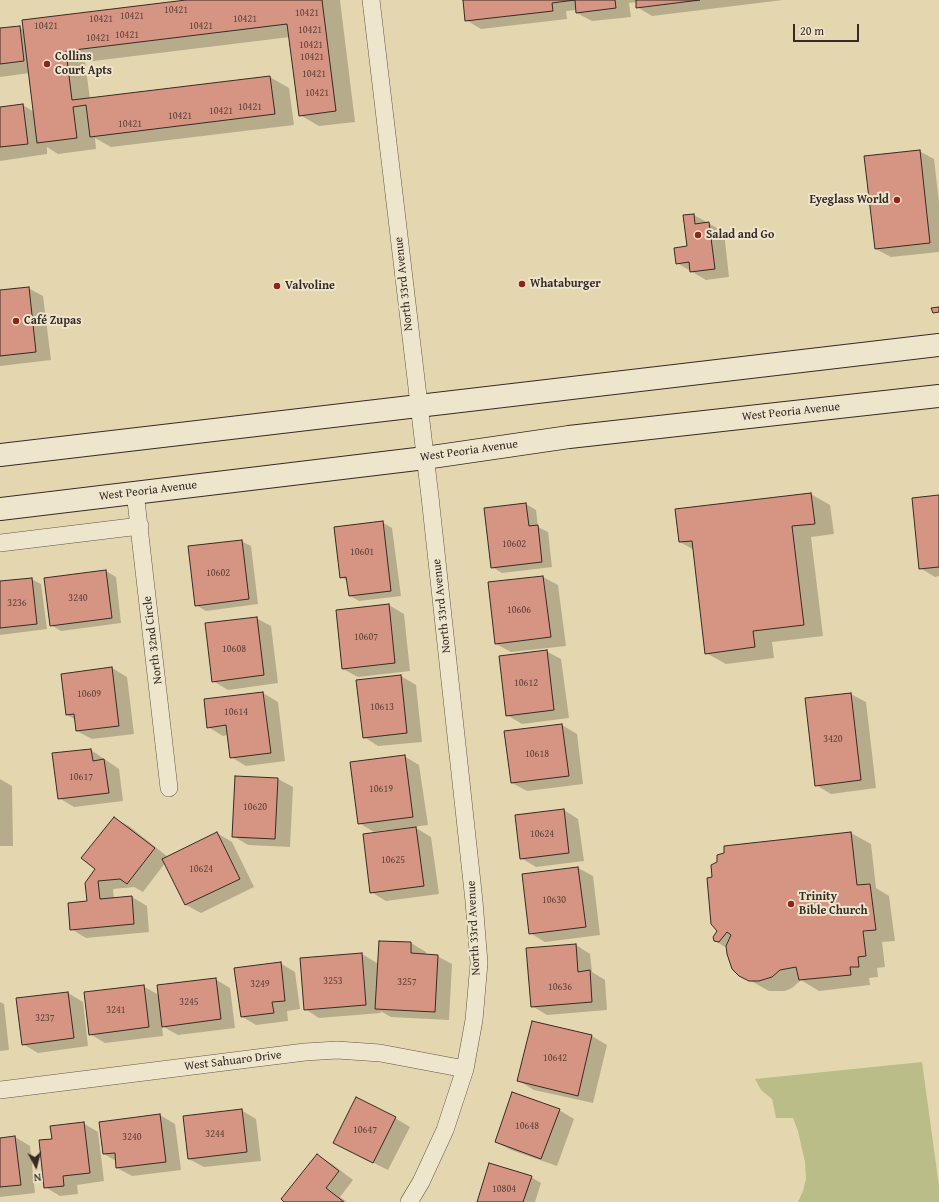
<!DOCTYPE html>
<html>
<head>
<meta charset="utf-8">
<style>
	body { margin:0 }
	#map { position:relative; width:939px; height:1202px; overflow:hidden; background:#e4d7b0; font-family:"Gentium Book Plus",serif }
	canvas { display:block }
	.north { position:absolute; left:16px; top:1146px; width:40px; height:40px; -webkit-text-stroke:3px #ede5cc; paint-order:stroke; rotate:173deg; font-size:11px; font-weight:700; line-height:16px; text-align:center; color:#372a25 }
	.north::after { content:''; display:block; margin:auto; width:14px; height:18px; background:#372a25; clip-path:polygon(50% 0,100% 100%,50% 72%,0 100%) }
	.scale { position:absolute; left:793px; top:24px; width:66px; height:18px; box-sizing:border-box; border:2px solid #372a25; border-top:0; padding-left:5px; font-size:12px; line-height:14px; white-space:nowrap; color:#372a25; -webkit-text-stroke:3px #ede5cc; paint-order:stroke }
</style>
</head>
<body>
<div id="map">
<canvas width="939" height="1202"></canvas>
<div class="north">N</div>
<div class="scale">20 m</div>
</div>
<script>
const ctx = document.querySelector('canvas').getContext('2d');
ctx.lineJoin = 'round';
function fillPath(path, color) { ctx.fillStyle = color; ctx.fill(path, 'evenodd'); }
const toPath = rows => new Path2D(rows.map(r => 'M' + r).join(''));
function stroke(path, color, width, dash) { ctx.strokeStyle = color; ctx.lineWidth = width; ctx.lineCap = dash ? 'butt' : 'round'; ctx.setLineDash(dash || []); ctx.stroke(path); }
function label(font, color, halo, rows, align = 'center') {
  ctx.font = font + ' "Gentium Book Plus",serif'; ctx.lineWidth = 4; ctx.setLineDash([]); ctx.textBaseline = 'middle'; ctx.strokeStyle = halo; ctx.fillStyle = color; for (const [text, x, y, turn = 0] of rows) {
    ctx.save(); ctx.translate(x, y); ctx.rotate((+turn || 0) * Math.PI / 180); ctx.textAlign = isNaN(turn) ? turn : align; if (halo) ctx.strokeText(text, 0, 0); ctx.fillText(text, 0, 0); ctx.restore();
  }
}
fillPath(toPath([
	[922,1062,939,1186,939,1202,798,1202,803,1191,806,1179,805,1162,798,1131,793,1118,776,1118,772,1099,761,1090,755,1079]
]), '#babd87');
fillPath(toPath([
	[195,0,340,0,355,122,319,126,300,115,290,37,85,62,90,99,270,77,289,88,294,125,111,147,95,138,96,149,58,154,47,147,47,154,0,161,0,108,23,105,34,112,30,73,0,77,0,29,19,27,24,30],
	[464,0,783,0,652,16,637,7,637,2,629,3,631,17,592,21,577,13,577,10,566,11,567,19,481,29,466,20],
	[919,151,934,159,939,202,939,252,891,257,876,249],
	[694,215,724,232,729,277,706,280,677,263,688,247],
	[28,288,43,296,51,360,0,366,0,291],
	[811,494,830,505,834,534,811,537,823,636,772,642,774,658,726,664,706,653,694,550,680,542],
	[939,496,939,576,935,577,920,568],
	[526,504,536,510,538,527,548,532,552,567,502,573,492,567],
	[382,522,392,528,401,596,359,601,350,596,348,581,341,577],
	[241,541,251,546,258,604,206,611,196,605],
	[106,571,116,577,121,623,61,631,51,625],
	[543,577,558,585,566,646,511,652,496,644,489,583],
	[31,579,41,584,47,629,0,635,0,582],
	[389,605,404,614,410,671,358,677,343,669],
	[256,618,271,626,278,683,228,690,213,681],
	[546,651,561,659,569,718,522,724,507,715],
	[112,668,127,677,134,734,92,739,77,731,76,720,67,715],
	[401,676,416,685,422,742,378,746,364,737],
	[263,693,278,702,285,761,246,766,231,757,228,735,223,736,208,727],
	[851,694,866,702,876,788,831,794,816,785],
	[562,725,577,734,583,784,527,791,512,783],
	[91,750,119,769,123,801,74,807,59,798,53,754],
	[404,756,419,765,428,825,374,832,359,823],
	[0,779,12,786,13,846,0,846],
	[278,779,293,787,290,847,248,845,233,836],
	[564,810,578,819,584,861,536,867,521,858],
	[114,818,129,826,168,857,217,833,232,842,254,887,201,913,186,905,165,863,143,892,134,887,113,889,114,899,132,897,147,906,149,932,86,938,71,929,88,902],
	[416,828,431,837,439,894,386,901,371,892,364,835],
	[851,833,871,844,876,888,889,896,895,941,882,942,885,967,877,968,878,977,869,978,870,985,819,991,801,980,792,988,785,991,769,991,740,975,727,948,715,941,719,931,713,878,718,863,725,854,725,847],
	[578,868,593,876,600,935,545,942,530,933],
	[411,943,426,952,426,955,437,956,452,964,449,1020,391,1017,380,1011,381,1013,319,1018,305,1009,362,954,377,963,379,968],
	[576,945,590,954,592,972,605,980,607,1010,547,1015,532,1006],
	[280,963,295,972,300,1009,287,1011,288,1021,256,1025,241,1016],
	[215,979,230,988,235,1028,178,1035,162,1026,163,1036,105,1043,90,1034,143,986,159,995],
	[68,993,83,1002,88,1046,38,1053,23,1044],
	[0,1002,4,1004,9,1050,0,1051],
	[592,1036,607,1045,593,1103,534,1090,519,1081],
	[241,1110,256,1119,261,1161,204,1167,189,1159],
	[559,1110,574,1119,557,1166,511,1150,496,1142],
	[160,1115,175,1124,181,1170,132,1176,117,1168,116,1161,104,1154,100,1123],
	[395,1118,410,1127,388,1170,349,1151],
	[83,1123,98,1132,104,1181,77,1185,78,1194,60,1196,45,1187,53,1140],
	[15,1137,30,1146,35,1193,0,1197,0,1139],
	[317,1155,332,1164,353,1180,340,1197,347,1202,286,1202],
	[531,1177,541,1183,535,1202,478,1202]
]), '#0003');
const building = toPath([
	[186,0,322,0,336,111,299,116,287,24,66,51,72,100,270,76,275,114,90,137,86,105,73,107,77,138,37,143,22,20,186,0],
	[463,0,615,0,616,8,576,13,575,0,552,3,553,11,465,21,463,0],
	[636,0,700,0,636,8,636,0],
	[20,26,24,61,0,64,0,28,20,26],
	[23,104,28,144,0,147,0,107,23,104],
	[920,150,930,243,875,249,864,156,920,150],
	[694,214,695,224,709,222,715,269,690,272,689,262,676,264,674,248,687,246,683,215,694,214],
	[29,287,36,352,0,356,0,290,29,287],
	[939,307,939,312,933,313,931,308,939,307],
	[811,493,815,524,792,526,804,625,753,631,755,647,705,654,692,541,679,542,675,509,811,493],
	[939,495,939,567,919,569,912,498,939,495],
	[526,503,529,526,538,525,542,562,491,568,484,508,526,503],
	[383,521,391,591,349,596,346,577,340,578,334,527,383,521],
	[242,540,249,599,195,606,188,546,242,540],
	[106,570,112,618,50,626,44,578,106,570],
	[543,576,551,637,495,644,488,582,543,576],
	[32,578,37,624,0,628,0,581,32,578],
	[389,604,395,663,342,669,336,610,389,604],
	[257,617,264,675,212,682,205,623,257,617],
	[547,650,554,710,506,716,499,656,547,650],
	[112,667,119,726,76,731,74,714,66,715,61,674,112,667],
	[401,675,407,733,363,738,356,680,401,675],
	[263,692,271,753,230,758,226,725,207,728,204,699,263,692],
	[851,693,861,780,815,786,805,698,851,693],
	[562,724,569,776,511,783,504,731,562,724],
	[91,749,93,761,104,759,109,793,58,799,52,753,91,749],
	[405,755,413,817,358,824,350,762,405,755],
	[235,776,278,778,275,839,232,837,235,776],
	[564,809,569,853,520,859,515,815,564,809],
	[114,817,155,848,127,884,120,879,98,881,100,899,132,896,134,924,70,930,68,903,87,901,85,883,95,869,81,858,114,817],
	[416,827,424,886,370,893,363,834,416,827],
	[217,832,240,879,185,905,162,859,217,832],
	[851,832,857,885,870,884,876,930,863,931,866,956,858,957,859,967,850,967,851,975,799,980,796,967,780,970,772,977,759,981,749,981,739,976,732,969,727,954,726,946,731,935,727,932,719,942,714,941,713,937,717,931,711,924,707,878,712,877,711,865,717,862,717,855,724,853,724,846,851,832],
	[578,867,586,927,529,934,522,874,578,867],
	[379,941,411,942,411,953,438,955,435,1012,375,1009,379,941],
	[576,944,578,972,590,970,592,1002,531,1007,526,948,576,944],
	[362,953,366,1005,304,1010,300,958,362,953],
	[281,962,285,1001,272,1002,274,1013,241,1017,234,968,281,962],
	[216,978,221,1019,162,1027,157,985,216,978],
	[144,985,149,1027,89,1035,84,992,144,985],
	[68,992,74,1038,22,1045,16,998,68,992],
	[532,1021,592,1035,578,1096,517,1081,532,1021],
	[512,1092,560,1109,541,1159,495,1142,512,1092],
	[356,1097,396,1117,373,1163,333,1143,356,1097],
	[242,1109,247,1152,188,1159,183,1116,242,1109],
	[160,1114,166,1162,116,1168,115,1153,103,1154,99,1122,160,1114],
	[84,1122,90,1173,63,1176,64,1186,44,1188,39,1140,52,1139,50,1126,84,1122],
	[15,1136,21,1185,0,1187,0,1138,15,1136],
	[317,1154,339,1171,326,1188,344,1202,284,1202,281,1199,317,1154],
	[489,1163,532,1176,523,1202,477,1202,489,1163]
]);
fillPath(building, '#d69482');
stroke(building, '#372a25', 1);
const minor = toPath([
	[371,0,430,497,474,901,479,963,474,1020,465,1069,445,1130,421,1182,409,1202],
	[135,492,169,788],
	[0,543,140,526],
	[0,1090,305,1052,337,1050,380,1053,465,1069]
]);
const secondary = toPath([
	[0,455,939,345],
	[0,509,425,458,569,437,939,396]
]);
stroke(minor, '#625548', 18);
stroke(secondary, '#372a25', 24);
stroke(minor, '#ede5cc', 17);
stroke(secondary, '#ede5cc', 22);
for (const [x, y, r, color] of [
	[47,64,4,"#8f2418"],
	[897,200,4,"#8f2418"],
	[698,235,4,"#8f2418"],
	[522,284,4,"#8f2418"],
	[277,286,4,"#8f2418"],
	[16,321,4,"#8f2418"],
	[791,904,4,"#8f2418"]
]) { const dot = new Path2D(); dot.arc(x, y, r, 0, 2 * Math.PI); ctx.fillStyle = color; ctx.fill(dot); stroke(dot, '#ede5cc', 1.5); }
label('10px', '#5f443c', null, [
	["10421",176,10],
	["10421",307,13],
	["10421",132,16],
	["10421",101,19],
	["10421",245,19],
	["10421",46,26],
	["10421",201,26],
	["10421",310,30],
	["10421",127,35],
	["10421",98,38],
	["10421",311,45],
	["10421",312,57],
	["10421",314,74],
	["10421",317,93],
	["10421",250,107],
	["10421",221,111],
	["10421",180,116],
	["10421",130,124],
	["10602",514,544],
	["10601",362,552],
	["10602",218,573],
	["3240",78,598],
	["3236",17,603],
	["10606",519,610],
	["10607",366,637],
	["10608",234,649],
	["10612",526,683],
	["10609",89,694],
	["10613",382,707],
	["10614",236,712],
	["3420",833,739],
	["10618",537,754],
	["10617",81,777],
	["10619",381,789],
	["10620",255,807],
	["10624",542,834],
	["10625",393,860],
	["10624",201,869],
	["10630",554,900],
	["3253",333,981],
	["3257",407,982],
	["3249",260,984],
	["10636",560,987],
	["3245",189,1002],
	["3241",116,1010],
	["3237",45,1018],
	["10642",555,1058],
	["10648",527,1126],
	["10647",365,1130],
	["3244",215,1134],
	["3240",132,1137],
	["10804",504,1189]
]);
label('bold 12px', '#372a25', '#ede5cc', [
	["Collins",55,57],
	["Court Apts",55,71],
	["Eyeglass World",889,200,"right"],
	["Salad and Go",706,235],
	["Whataburger",530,284],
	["Valvoline",285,286],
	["Café Zupas",24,321],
	["Trinity",799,897],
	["Bible Church",799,911]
], 'left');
label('12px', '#372a25', '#ede5cc', [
	["North 33rd Avenue",404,284,-96],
	["West Peoria Avenue",791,412,-6],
	["West Peoria Avenue",469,451,-8],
	["West Peoria Avenue",148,491,-7],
	["North 33rd Avenue",442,606,-96],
	["North 32nd Circle",153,640,-97],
	["North 33rd Avenue",474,928,-93],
	["West Sahuaro Drive",233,1061,-7]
]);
</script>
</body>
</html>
